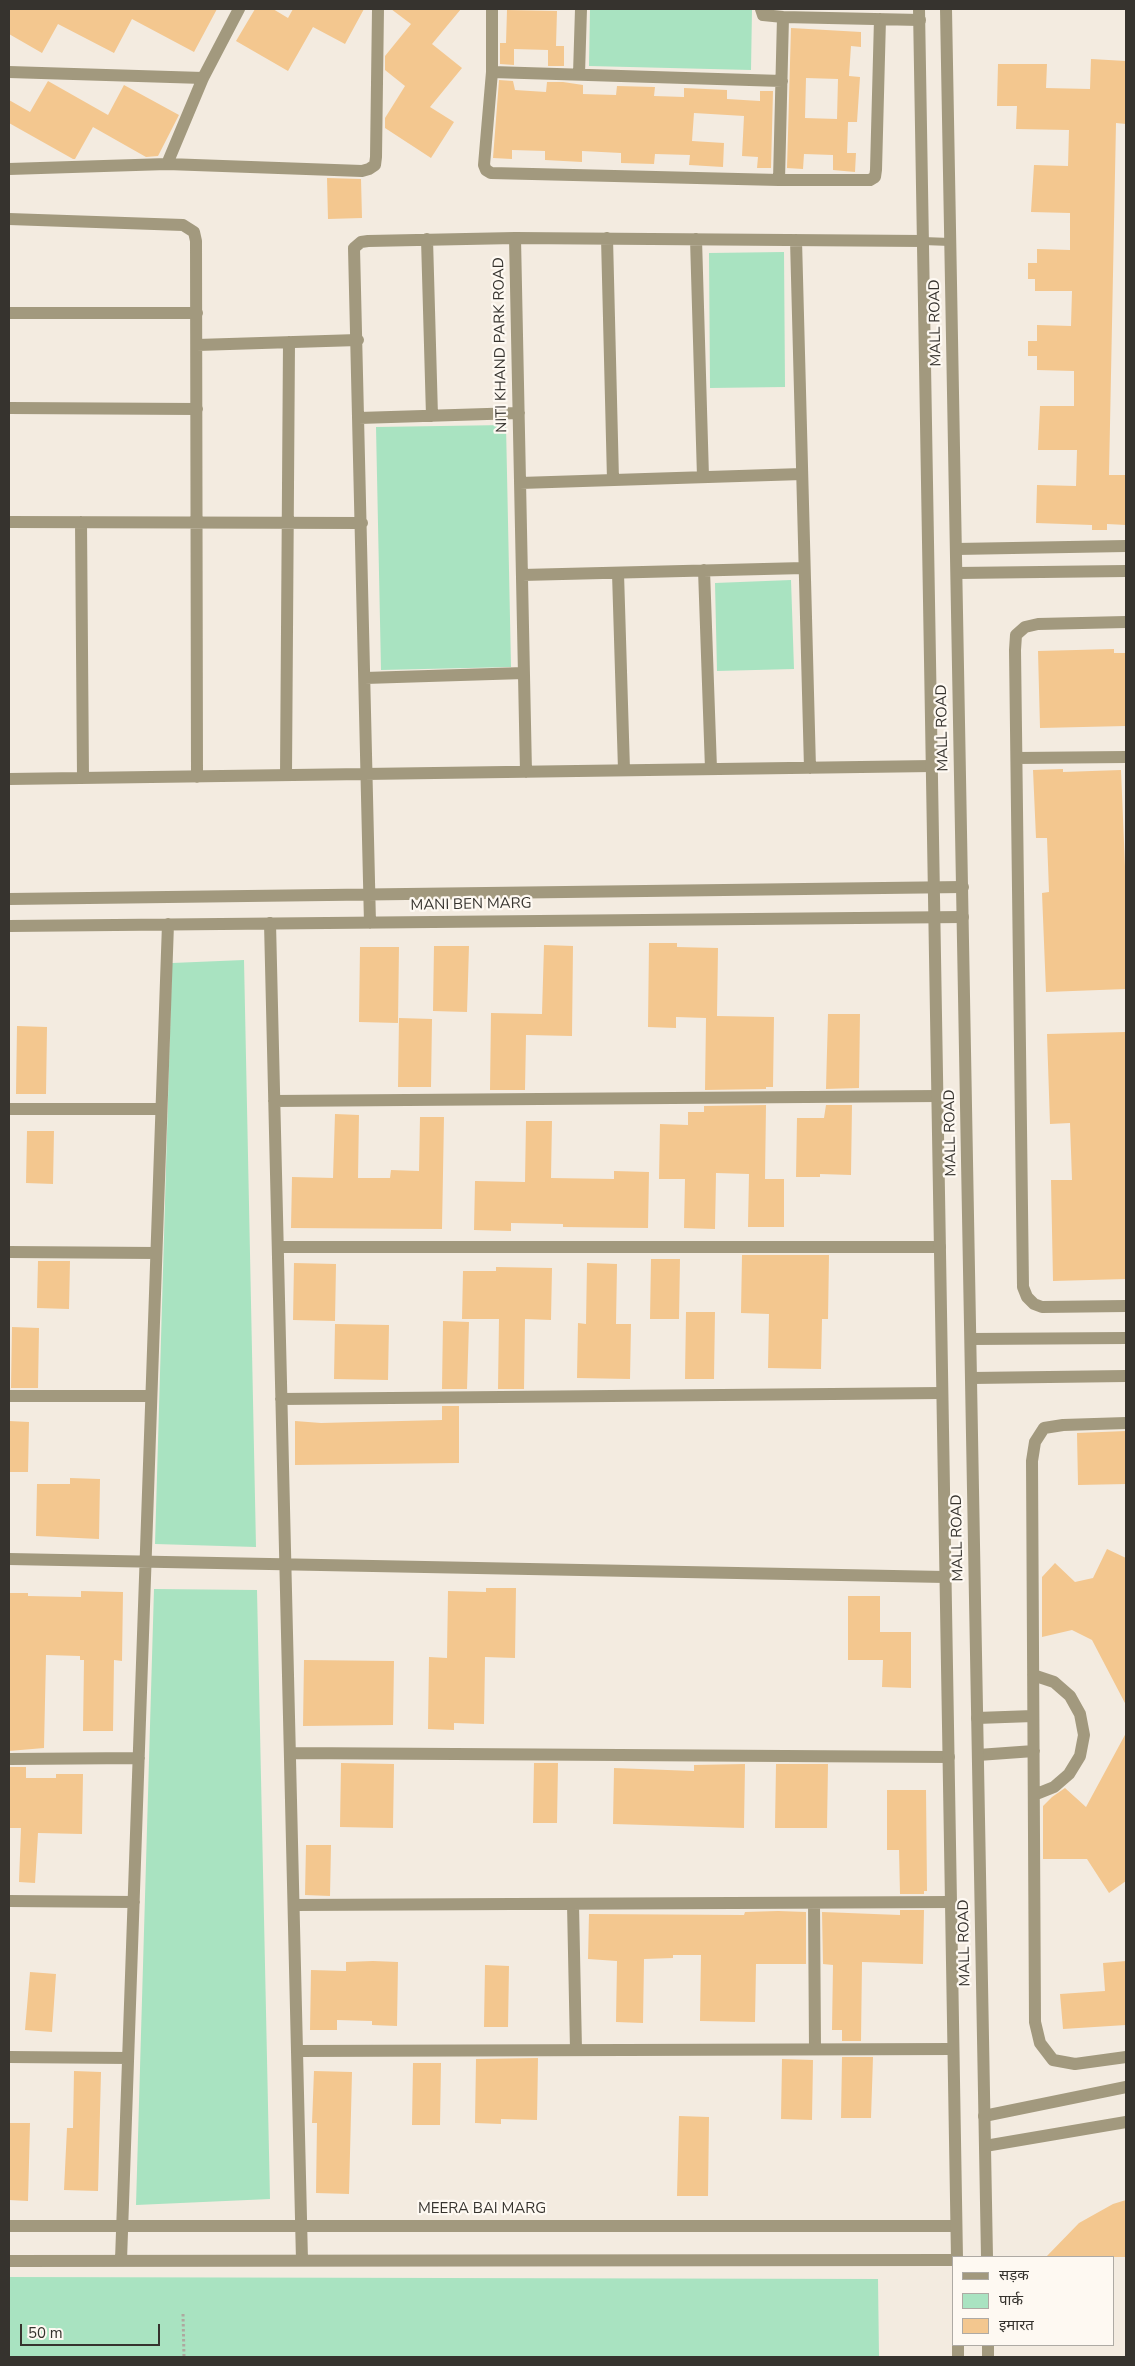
<!DOCTYPE html>
<html>
<head>
<meta charset="utf-8">
<style>
	body { margin:0 }
	#map { position:relative; width:1135px; height:2366px; overflow:hidden; background:#f3ebe0; font-family:"Nunito Sans","Noto Sans Devanagari",sans-serif }
	canvas { display:block }
	.frame { position:absolute; inset:0; border:10px solid #36332e; pointer-events:none }
	.legend { position:absolute; left:952px; top:2256px; width:162px; height:90px; box-sizing:border-box; background:#fef9f2; border:1px solid #aeaaa4; margin:0; padding:6px 9px; list-style:none; font-size:15px; color:#36332e }
	.legend li { display:flex; align-items:center; gap:10px; height:25px }
	.legend b { width:25px; border:1px solid #aeaaa4 }
	.scale { position:absolute; left:20px; top:2324px; width:140px; height:22px; box-sizing:border-box; border:2px solid #36332e; border-top:0; padding-left:6px; font-size:15px; line-height:18px; white-space:nowrap; color:#36332e; -webkit-text-stroke:4px #fef9f2; paint-order:stroke }
</style>
</head>
<body>
<div id="map">
<canvas width="1135" height="2366"></canvas>
<div class="frame"></div>
<ul class="legend">
<li><b style="height:6px;background:#a2997e"></b>सड़क</li>
<li><b style="height:14px;background:#a9e3c1"></b>पार्क</li>
<li><b style="height:14px;background:#f3c78f"></b>इमारत</li>
</ul>
<div class="scale">50 m</div>
</div>
<script>
const ctx = document.querySelector('canvas').getContext('2d');
ctx.lineJoin = 'round';
function fillPath(path, color) { ctx.fillStyle = color; ctx.fill(path, 'evenodd'); }
const toPath = rows => new Path2D(rows.map(r => 'M' + r).join(''));
function stroke(path, color, width, dash) { ctx.strokeStyle = color; ctx.lineWidth = width; ctx.lineCap = dash ? 'butt' : 'round'; ctx.setLineDash(dash || []); ctx.stroke(path); }
function label(font, color, halo, rows, align = 'center') {
  ctx.font = font + ' "Nunito Sans",sans-serif'; ctx.lineWidth = 4.5; ctx.setLineDash([]); ctx.textBaseline = 'middle'; ctx.strokeStyle = halo; ctx.fillStyle = color; for (const [text, x, y, turn = 0] of rows) {
    ctx.save(); ctx.translate(x, y); ctx.rotate((+turn || 0) * Math.PI / 180); ctx.textAlign = isNaN(turn) ? turn : align; if (halo) ctx.strokeText(text, 0, 0); ctx.fillText(text, 0, 0); ctx.restore();
  }
}
fillPath(toPath([
	[590,9,752,9,751,70,589,66],
	[784,252,785,387,710,388,709,253],
	[506,425,511,667,381,670,376,427],
	[791,580,794,669,717,671,715,583],
	[244,960,256,1547,155,1544,172,963],
	[154,1589,257,1590,270,2199,136,2205],
	[9,2277,878,2279,879,2357,9,2357]
]), '#a9e3c1');
fillPath(toPath([
	[9,9,217,9,194,52,132,19,114,53,58,24,42,53,9,34],
	[255,9,273,9,288,18,293,9,364,9,345,44,313,27,288,71,236,41],
	[391,9,461,9,432,44,462,68,430,107,454,122,431,158,385,128,385,118,405,86,385,70,385,56,411,24],
	[507,10,557,11,556,46,564,46,564,66,548,66,548,50,514,49,514,65,500,64,500,43,506,43],
	[791,28,861,32,861,47,851,46,849,76,860,77,857,122,848,122,847,153,856,153,855,172,833,170,833,155,804,154,803,169,787,168],
	[806,78,838,79,837,119,805,118],
	[1091,59,1126,61,1126,124,1116,123,1109,475,1126,475,1126,525,1107,524,1107,530,1092,530,1092,525,1036,523,1037,485,1076,486,1077,450,1038,450,1040,406,1074,406,1074,371,1037,370,1037,356,1028,356,1028,341,1037,341,1037,325,1071,326,1072,291,1035,291,1035,279,1028,279,1028,263,1037,263,1037,249,1070,250,1070,213,1031,212,1034,165,1068,166,1069,130,1016,129,1017,106,997,106,998,64,1047,64,1046,88,1090,89],
	[499,80,513,81,515,90,546,92,547,82,563,82,583,85,583,94,616,95,617,86,655,87,654,96,684,97,684,88,727,90,727,99,760,101,760,91,773,91,771,168,757,168,758,157,742,156,744,116,694,113,692,141,724,143,723,167,689,165,690,155,655,154,654,164,621,163,621,153,582,151,582,162,545,160,545,151,512,150,512,159,493,158],
	[48,81,108,115,124,85,179,115,158,156,146,157,93,127,75,159,73,159,9,123,9,100,30,112],
	[327,178,361,179,362,218,328,219],
	[1114,649,1114,653,1126,653,1126,726,1040,728,1038,651],
	[1063,769,1063,772,1121,770,1126,891,1126,989,1046,992,1042,893,1049,892,1047,838,1036,838,1033,770],
	[649,943,677,943,677,947,718,948,717,1016,774,1017,773,1087,766,1087,766,1089,705,1090,706,1018,676,1017,676,1028,648,1027],
	[544,945,573,946,572,1036,526,1035,525,1090,490,1090,491,1013,542,1014],
	[434,946,469,946,467,1012,433,1011],
	[360,947,399,947,398,1023,359,1022],
	[828,1014,860,1014,859,1088,826,1089],
	[399,1018,432,1019,431,1087,398,1087],
	[17,1026,47,1027,46,1094,16,1094],
	[1126,1032,1126,1279,1053,1281,1051,1180,1072,1180,1070,1123,1050,1124,1047,1034],
	[766,1105,765,1179,784,1179,784,1227,748,1227,749,1174,716,1173,715,1229,684,1228,685,1179,659,1179,660,1124,688,1125,688,1112,704,1112,704,1106],
	[826,1105,852,1105,851,1175,820,1174,820,1177,796,1177,797,1118,824,1118],
	[335,1114,359,1115,358,1178,390,1178,391,1170,419,1171,420,1117,444,1117,442,1229,291,1228,292,1177,333,1178],
	[526,1121,552,1121,551,1178,614,1179,614,1171,649,1172,648,1228,563,1227,563,1224,511,1223,511,1231,474,1230,475,1181,525,1182],
	[27,1131,54,1131,53,1184,26,1183],
	[742,1255,829,1255,828,1319,822,1319,821,1369,768,1368,769,1314,741,1313],
	[651,1259,680,1259,679,1319,650,1319],
	[38,1261,70,1261,69,1309,37,1308],
	[294,1263,336,1264,335,1321,293,1320],
	[587,1263,617,1264,616,1324,631,1324,630,1379,577,1378,578,1323,586,1324],
	[496,1267,552,1268,551,1320,525,1319,524,1389,498,1389,499,1319,462,1319,463,1271,496,1271],
	[686,1312,715,1312,714,1379,685,1379],
	[443,1321,469,1322,467,1389,442,1389],
	[335,1324,389,1325,388,1380,334,1379],
	[12,1327,39,1328,38,1388,11,1388],
	[442,1406,459,1406,459,1463,295,1465,295,1421,321,1423,442,1420],
	[9,1421,29,1422,28,1472,9,1472],
	[1126,1431,1126,1484,1078,1485,1077,1433],
	[70,1478,100,1479,99,1539,36,1536,37,1484,70,1484],
	[1107,1549,1126,1558,1126,1705,1092,1640,1072,1630,1042,1637,1042,1577,1055,1563,1075,1582,1093,1578],
	[486,1588,516,1588,515,1658,485,1657,484,1724,454,1723,454,1730,428,1729,429,1657,447,1658,448,1591,486,1592],
	[81,1591,123,1592,122,1661,114,1660,113,1731,83,1731,84,1660,80,1660,80,1656,46,1655,44,1748,9,1751,9,1593,28,1593,28,1596,81,1597],
	[848,1596,880,1596,880,1632,911,1632,911,1688,882,1687,883,1660,848,1660],
	[304,1660,394,1661,393,1725,303,1726],
	[1126,1733,1126,1881,1109,1893,1087,1859,1043,1859,1043,1806,1052,1797,1065,1788,1086,1807],
	[341,1763,394,1764,393,1828,340,1827],
	[534,1763,558,1763,557,1823,533,1823],
	[745,1764,744,1828,613,1824,614,1768,694,1771,694,1765],
	[776,1764,828,1764,827,1828,775,1828],
	[9,1767,26,1767,26,1778,56,1778,56,1774,83,1774,82,1834,38,1833,35,1883,19,1882,21,1828,9,1828],
	[887,1790,926,1790,927,1891,924,1891,924,1894,900,1894,899,1850,887,1850],
	[306,1845,331,1845,330,1896,305,1895],
	[900,1910,924,1910,923,1964,862,1962,861,2041,842,2041,842,2030,832,2030,833,1965,823,1964,822,1912,900,1915],
	[778,1911,806,1912,806,1964,756,1964,755,2022,700,2021,701,1955,673,1955,673,1958,644,1959,643,2023,616,2022,617,1961,588,1959,589,1914,744,1915,745,1912],
	[373,1961,398,1962,397,2026,372,2025,372,2021,337,2020,337,2030,310,2030,311,1970,346,1971,346,1962],
	[1126,1961,1126,2025,1063,2029,1060,1994,1105,1991,1103,1963],
	[485,1965,509,1966,508,2027,484,2027],
	[30,1972,56,1974,52,2032,25,2030],
	[842,2057,873,2057,871,2118,841,2118],
	[538,2058,537,2120,501,2119,501,2124,475,2123,476,2059],
	[782,2059,813,2060,812,2120,781,2119],
	[413,2063,441,2063,440,2125,412,2125],
	[74,2071,101,2072,98,2191,64,2190,67,2128,73,2128],
	[314,2071,352,2072,349,2194,316,2193,317,2123,312,2123],
	[679,2116,709,2117,708,2196,677,2196],
	[9,2123,30,2123,28,2201,9,2200],
	[1126,2200,1126,2257,1046,2257,1079,2223,1113,2204]
]), '#f3c78f');
stroke(toPath([
	[183,2314,184,2357]
]), '#aea89f', 3, [2.5, 2.5]);
stroke(toPath([
	[923,241,950,242]
]), '#a2997e', 8);
stroke(toPath([
	[492,9,492,72,484,165,486,170,491,173,779,180,870,180,875,177,876,170,880,19],
	[761,9,763,15,783,17,920,20],
	[9,72,203,78],
	[492,72,782,81],
	[579,74,581,9],
	[167,164,203,78,239,9],
	[9,169,167,164,362,171,369,169,375,165,376,157,378,9],
	[779,180,783,17],
	[9,219,183,225,194,232,196,241,197,777],
	[515,238,526,772],
	[607,238,613,480],
	[427,239,432,416],
	[696,239,703,477],
	[796,240,810,768],
	[9,313,197,313],
	[197,345,358,340],
	[9,408,197,409],
	[359,418,519,413],
	[520,483,802,474],
	[9,522,362,523],
	[81,522,83,778],
	[956,549,1126,546],
	[704,570,711,769],
	[618,573,624,770],
	[957,573,1126,571],
	[522,575,804,568],
	[1126,622,1038,624,1025,627,1016,635,1015,650,1023,1287,1027,1297,1034,1304,1042,1307,1126,1306],
	[365,678,524,673],
	[1017,758,1126,757],
	[286,775,289,342],
	[9,779,932,766],
	[9,899,963,887],
	[270,923,302,2260],
	[370,923,354,248,361,242,368,241,515,238,923,241],
	[9,926,963,917],
	[274,1101,938,1096],
	[9,1109,161,1109],
	[278,1247,940,1247],
	[9,1252,156,1253],
	[971,1339,1126,1338],
	[972,1378,1126,1376],
	[9,1396,151,1396],
	[281,1399,942,1393],
	[1126,1423,1063,1425,1044,1428,1035,1442,1032,1461,1035,2022,1040,2043,1053,2060,1075,2064,1126,2057],
	[9,1559,945,1577],
	[1033,1675,1054,1682,1070,1696,1080,1714,1084,1735,1080,1756,1069,1774,1054,1787,1034,1795],
	[977,1718,1033,1716],
	[290,1753,949,1757],
	[978,1755,1034,1751],
	[9,1759,139,1758],
	[9,1901,134,1902],
	[814,1903,815,2049],
	[573,1904,576,2050],
	[294,1905,951,1902],
	[297,2051,953,2049],
	[9,2057,128,2058],
	[984,2116,1126,2087],
	[985,2146,1126,2122],
	[9,2226,956,2226],
	[121,2260,168,924],
	[9,2261,954,2260]
]), '#a2997e', 12);
stroke(toPath([
	[919,9,957,2257],
	[946,9,987,2257],
	[958,2345,958,2357],
	[988,2345,988,2357]
]), '#a2997e', 12);
label('15px', '#36332e', '#fef9f2', [
	["MALL ROAD",936,323,-91],
	["NITI KHAND PARK ROAD",501,345,-91],
	["MALL ROAD",943,728,-91],
	["MANI BEN MARG",471,905,-1],
	["MALL ROAD",951,1133,-91],
	["MALL ROAD",958,1538,-91],
	["MALL ROAD",965,1943,-91],
	["MEERA BAI MARG",482,2209]
]);
</script>
</body>
</html>
